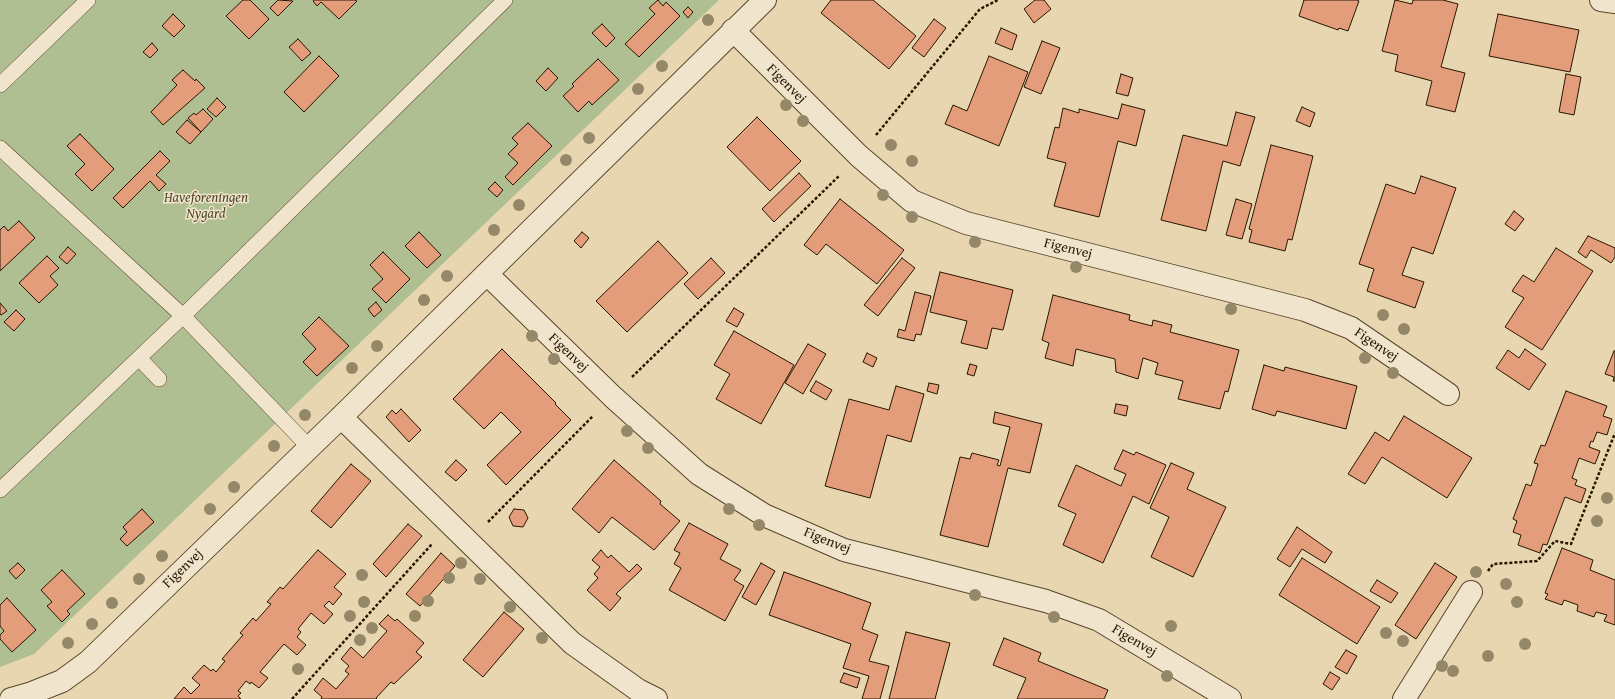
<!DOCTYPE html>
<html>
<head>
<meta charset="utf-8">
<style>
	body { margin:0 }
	canvas { display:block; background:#e8d6b1 }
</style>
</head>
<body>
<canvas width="1615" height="699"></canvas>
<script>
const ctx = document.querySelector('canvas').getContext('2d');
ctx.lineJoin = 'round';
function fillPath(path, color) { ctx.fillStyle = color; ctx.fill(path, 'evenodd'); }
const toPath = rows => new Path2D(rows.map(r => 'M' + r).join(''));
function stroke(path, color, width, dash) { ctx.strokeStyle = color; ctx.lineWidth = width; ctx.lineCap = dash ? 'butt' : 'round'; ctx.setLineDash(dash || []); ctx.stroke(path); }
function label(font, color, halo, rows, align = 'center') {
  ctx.font = font + ' "Gentium Book Plus",serif'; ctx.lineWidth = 3; ctx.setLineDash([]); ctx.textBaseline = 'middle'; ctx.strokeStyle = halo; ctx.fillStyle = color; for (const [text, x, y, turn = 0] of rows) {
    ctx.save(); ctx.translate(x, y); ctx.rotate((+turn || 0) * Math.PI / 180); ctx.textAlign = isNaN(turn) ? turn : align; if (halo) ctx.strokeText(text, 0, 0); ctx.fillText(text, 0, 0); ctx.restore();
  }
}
fillPath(toPath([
	[0,0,719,0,34,654,0,667]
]), '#afbf91');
const building = toPath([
	[243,0,250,0,269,19,249,39,226,16,243,0],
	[278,0,293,1,278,16,270,8,278,0],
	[314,0,355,0,357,1,339,19,321,2,317,6,313,1,314,0],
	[658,0,663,6,666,2,680,16,639,57,625,44,655,14,649,8,658,0],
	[831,0,873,0,916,36,889,69,821,13,831,0],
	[1035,0,1044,0,1051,9,1034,23,1024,9,1035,0],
	[1304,0,1357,0,1359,1,1348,31,1339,28,1338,30,1299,16,1304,0],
	[1395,0,1412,4,1413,0,1443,0,1458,4,1441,67,1465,73,1455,112,1426,105,1432,81,1395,71,1398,55,1382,51,1395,0],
	[688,7,693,12,688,18,683,12,688,7],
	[173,14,185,26,174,37,162,26,173,14],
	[1498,14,1579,30,1570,72,1489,56,1498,14],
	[934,19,946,28,924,57,912,48,934,19],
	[602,24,615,38,606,47,592,33,602,24],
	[1001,28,1017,35,1012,50,995,43,1001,28],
	[298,39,311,53,302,61,289,47,298,39],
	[1042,41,1060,48,1041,94,1024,87,1042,41],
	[152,43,158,50,150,58,143,52,152,43],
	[319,56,339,76,304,112,284,92,319,56],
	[989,56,1028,72,999,146,945,124,953,105,967,111,989,56],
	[598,59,619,80,592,105,589,101,578,112,563,96,574,86,572,84,598,59],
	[548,68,558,78,546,91,536,81,548,68],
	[183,70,195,81,196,79,205,88,163,125,151,112,177,85,172,80,183,70],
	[1121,74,1133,78,1128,96,1116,93,1121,74],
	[1566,74,1581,77,1574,115,1559,112,1566,74],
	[217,98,226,107,216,117,207,109,217,98],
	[1122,104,1145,110,1136,146,1118,141,1099,217,1054,206,1066,163,1047,158,1055,127,1059,128,1063,108,1079,113,1079,109,1118,119,1122,104],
	[1302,107,1315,113,1310,127,1296,121,1302,107],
	[203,109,213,119,201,132,188,118,194,113,196,115,203,109],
	[1236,112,1255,117,1240,166,1223,161,1206,231,1161,220,1183,135,1227,146,1236,112],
	[757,117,801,161,770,191,727,147,757,117],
	[187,120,201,132,190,144,176,132,187,120],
	[528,123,552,146,513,185,505,177,518,163,508,154,518,144,512,138,528,123],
	[80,134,114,169,92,191,75,174,85,164,67,146,80,134],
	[1271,145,1313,156,1292,240,1288,239,1285,251,1249,242,1252,230,1249,229,1271,145],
	[160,151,170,161,156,175,166,184,159,191,150,181,123,208,113,198,160,151],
	[799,173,811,186,774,222,762,209,799,173],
	[1421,176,1456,188,1433,254,1412,247,1402,275,1424,282,1415,308,1367,291,1374,269,1359,264,1386,184,1415,194,1421,176],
	[495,182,503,190,497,197,488,189,495,182],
	[840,199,904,250,877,284,826,244,817,255,804,245,840,199],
	[1236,199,1252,204,1242,239,1226,235,1236,199],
	[1514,211,1524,219,1515,231,1505,224,1514,211],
	[19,221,35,238,0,271,0,230,4,226,8,231,19,221],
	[419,232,441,255,427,268,405,246,419,232],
	[582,232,589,238,581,248,574,241,582,232],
	[1588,236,1615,248,1615,257,1611,263,1591,250,1586,258,1578,252,1588,236],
	[658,241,688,273,627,332,596,301,658,241],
	[68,247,76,254,67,264,59,257,68,247],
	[1556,248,1593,271,1542,350,1505,327,1524,298,1512,291,1523,275,1534,282,1556,248],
	[383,252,410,279,386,303,372,289,383,279,370,265,383,252],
	[47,256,59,268,50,276,58,285,39,303,19,283,47,256],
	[711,258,725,273,698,299,684,284,711,258],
	[902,258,915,268,878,316,864,305,902,258],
	[940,272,1013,290,1003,330,992,328,987,349,961,343,967,321,930,312,940,272],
	[915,292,931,296,921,335,916,334,914,341,897,337,899,329,905,331,915,292],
	[1053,295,1130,315,1129,320,1152,326,1153,320,1172,325,1170,332,1239,350,1228,392,1225,391,1220,409,1178,399,1183,381,1155,374,1158,363,1143,358,1138,379,1116,372,1115,359,1076,349,1073,366,1045,358,1049,343,1042,340,1053,295],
	[376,302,382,310,374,317,368,309,376,302],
	[0,303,7,311,1,315,0,314,0,303],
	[734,308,744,314,737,327,726,321,734,308],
	[16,310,25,319,14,331,4,322,16,310],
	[319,317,349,346,317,376,303,362,316,349,302,334,319,317],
	[734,331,794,365,761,424,716,399,730,374,714,365,734,331],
	[808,344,826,354,803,394,785,383,808,344],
	[502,349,556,403,555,404,571,420,506,485,487,465,521,432,501,412,484,429,453,399,502,349],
	[1525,349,1546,364,1529,390,1496,368,1508,350,1519,358,1525,349],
	[1614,351,1615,351,1615,381,1613,381,1614,377,1605,374,1614,351],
	[867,353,877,358,873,367,863,362,867,353],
	[970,364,977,366,974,376,967,374,970,364],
	[1264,365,1284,371,1285,367,1357,386,1346,429,1277,411,1275,416,1252,409,1264,365],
	[816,381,832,390,826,400,810,391,816,381],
	[929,383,939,385,937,394,927,391,929,383],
	[896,386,924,394,911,442,887,435,870,498,825,486,849,399,889,410,896,386],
	[1566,391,1607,406,1603,416,1612,419,1607,435,1597,432,1593,442,1591,441,1589,447,1600,451,1595,464,1579,458,1572,478,1577,480,1575,485,1586,489,1581,503,1565,497,1547,545,1543,544,1540,553,1518,545,1521,535,1513,532,1517,521,1513,519,1526,484,1531,486,1538,464,1534,463,1541,445,1545,446,1566,391],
	[1116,404,1128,406,1126,416,1114,413,1116,404],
	[401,409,421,430,409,442,386,417,392,410,396,414,401,409],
	[995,412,1042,424,1030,473,1008,468,988,547,940,535,960,457,970,459,972,453,999,460,997,465,1000,466,1010,427,993,423,995,412],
	[1404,416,1472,458,1447,498,1382,457,1365,484,1348,474,1375,432,1389,441,1404,416],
	[1123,450,1134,455,1136,452,1166,465,1149,504,1133,496,1103,563,1063,545,1076,514,1058,506,1076,465,1121,486,1126,474,1114,469,1123,450],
	[456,460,467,470,456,481,445,472,456,460],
	[614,460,661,501,660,504,680,521,654,550,612,517,599,533,572,509,614,460],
	[1171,463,1194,473,1187,489,1226,507,1193,577,1151,557,1169,517,1150,508,1171,463],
	[351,464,371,481,331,528,311,511,351,464],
	[142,509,154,522,127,546,120,539,127,532,123,527,142,509],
	[514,509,524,510,528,518,523,527,513,526,509,517,514,509],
	[689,523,728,544,720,559,741,570,734,580,744,586,725,621,669,590,681,568,674,564,680,553,674,550,689,523],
	[408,524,422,536,386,577,373,564,408,524],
	[1297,527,1332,552,1325,563,1302,549,1290,567,1277,559,1297,527],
	[1562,548,1593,560,1590,570,1615,580,1615,625,1604,621,1607,615,1596,612,1594,617,1577,611,1578,605,1564,600,1562,605,1545,599,1548,594,1545,593,1562,548],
	[318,550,346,574,334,587,342,594,333,605,329,601,324,606,333,614,324,624,311,613,298,629,301,632,297,637,306,645,297,655,284,644,260,672,268,678,259,688,251,682,250,684,246,681,238,691,241,693,238,696,241,699,174,699,184,687,191,694,200,685,192,678,204,665,211,671,213,669,216,672,225,661,222,659,243,635,240,633,253,618,256,621,271,604,267,602,280,587,283,589,318,550],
	[601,550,608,558,611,555,629,572,637,564,642,569,616,594,621,598,610,611,587,590,598,578,594,574,600,567,592,560,601,550],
	[441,553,455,566,420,606,406,594,441,553],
	[1302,558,1380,607,1357,644,1279,595,1302,558],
	[18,563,25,570,16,579,9,571,18,563],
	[761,563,775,571,756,605,742,597,761,563],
	[1435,563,1457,577,1416,639,1395,625,1435,563],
	[62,570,85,594,67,611,70,614,62,622,47,606,52,602,41,590,62,570],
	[784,572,871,603,862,629,878,635,869,661,889,666,880,699,862,699,869,676,843,668,851,644,769,615,784,572],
	[1377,580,1398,593,1391,603,1370,591,1377,580],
	[7,598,36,630,12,652,0,639,0,635,4,631,0,626,0,605,7,598],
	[504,612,524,629,483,677,463,660,504,612],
	[388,615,395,621,397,619,424,643,416,652,422,657,394,684,391,682,376,698,377,699,321,699,322,697,314,690,323,678,336,689,349,674,345,671,349,666,341,659,351,647,363,658,387,631,379,624,388,615],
	[906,632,950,643,935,699,889,699,906,632],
	[1004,638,1041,653,1038,661,1108,690,1104,699,1017,699,1026,678,993,665,1004,638],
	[1346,650,1357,656,1347,674,1335,667,1346,650],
	[1330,672,1340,678,1332,690,1323,684,1330,672],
	[844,673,860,678,857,688,840,682,844,673]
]);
fillPath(building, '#e39d7a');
stroke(building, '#281600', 1);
const service = toPath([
	[0,85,88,0],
	[0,148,183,316,309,447],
	[139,358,159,379],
	[0,490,183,316,505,0]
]);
const minor = toPath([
	[1601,0,1615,2],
	[733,30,859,156,912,201,966,223,1305,310,1351,328,1448,394],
	[487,274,613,397,699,474,764,515,844,550,1046,601,1099,620,1230,699],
	[341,417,572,643,638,690,656,699],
	[11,699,32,693,62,681,88,662,341,417,765,0],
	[1404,699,1471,592]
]);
stroke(service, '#58462c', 16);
stroke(minor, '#58462c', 24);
stroke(toPath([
	[876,135,980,9,998,0],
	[632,377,839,176],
	[488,522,593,416],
	[1488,571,1493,564,1537,561,1555,541,1571,544,1615,433],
	[292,699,432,544]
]), '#281600', 2.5, [3, 2]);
stroke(service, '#f0e4cc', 15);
stroke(minor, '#f0e4cc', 22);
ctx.fillStyle = '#948868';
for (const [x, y] of [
	[708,20],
	[662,66],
	[638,89],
	[786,105],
	[803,121],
	[589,138],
	[891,145],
	[566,160],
	[912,161],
	[883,195],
	[519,205],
	[912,217],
	[494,230],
	[975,242],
	[1076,267],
	[447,276],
	[424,300],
	[1231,309],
	[1383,315],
	[1404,329],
	[532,336],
	[377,346],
	[1365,358],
	[554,359],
	[352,368],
	[1393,373],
	[305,415],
	[627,431],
	[274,446],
	[648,448],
	[234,487],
	[1607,498],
	[210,509],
	[729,509],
	[1597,521],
	[759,525],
	[162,556],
	[461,563],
	[1476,572],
	[362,575],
	[449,578],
	[139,579],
	[480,579],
	[1506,584],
	[975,595],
	[428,601],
	[364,602],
	[1517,602],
	[112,603],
	[510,607],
	[350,616],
	[415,616],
	[1054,617],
	[92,624],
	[1171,626],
	[372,628],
	[1386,633],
	[542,638],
	[360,640],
	[1403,641],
	[68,643],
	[1525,644],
	[1488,656],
	[1442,666],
	[298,669],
	[1453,671],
	[1167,676]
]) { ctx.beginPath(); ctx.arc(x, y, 6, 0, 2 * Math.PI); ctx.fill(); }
label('14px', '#281600', '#f0e4cc', [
	["Figenvej",786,84,45],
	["Figenvej",1068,249,14],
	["Figenvej",1376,345,34],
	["Figenvej",568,353,44],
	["Figenvej",827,541,22],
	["Figenvej",183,569,-44],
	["Figenvej",1134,641,31]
]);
label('italic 14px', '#50492c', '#f0e4cc', [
	["Haveforeningen",206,198],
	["Nygård",206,214]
]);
</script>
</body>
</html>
